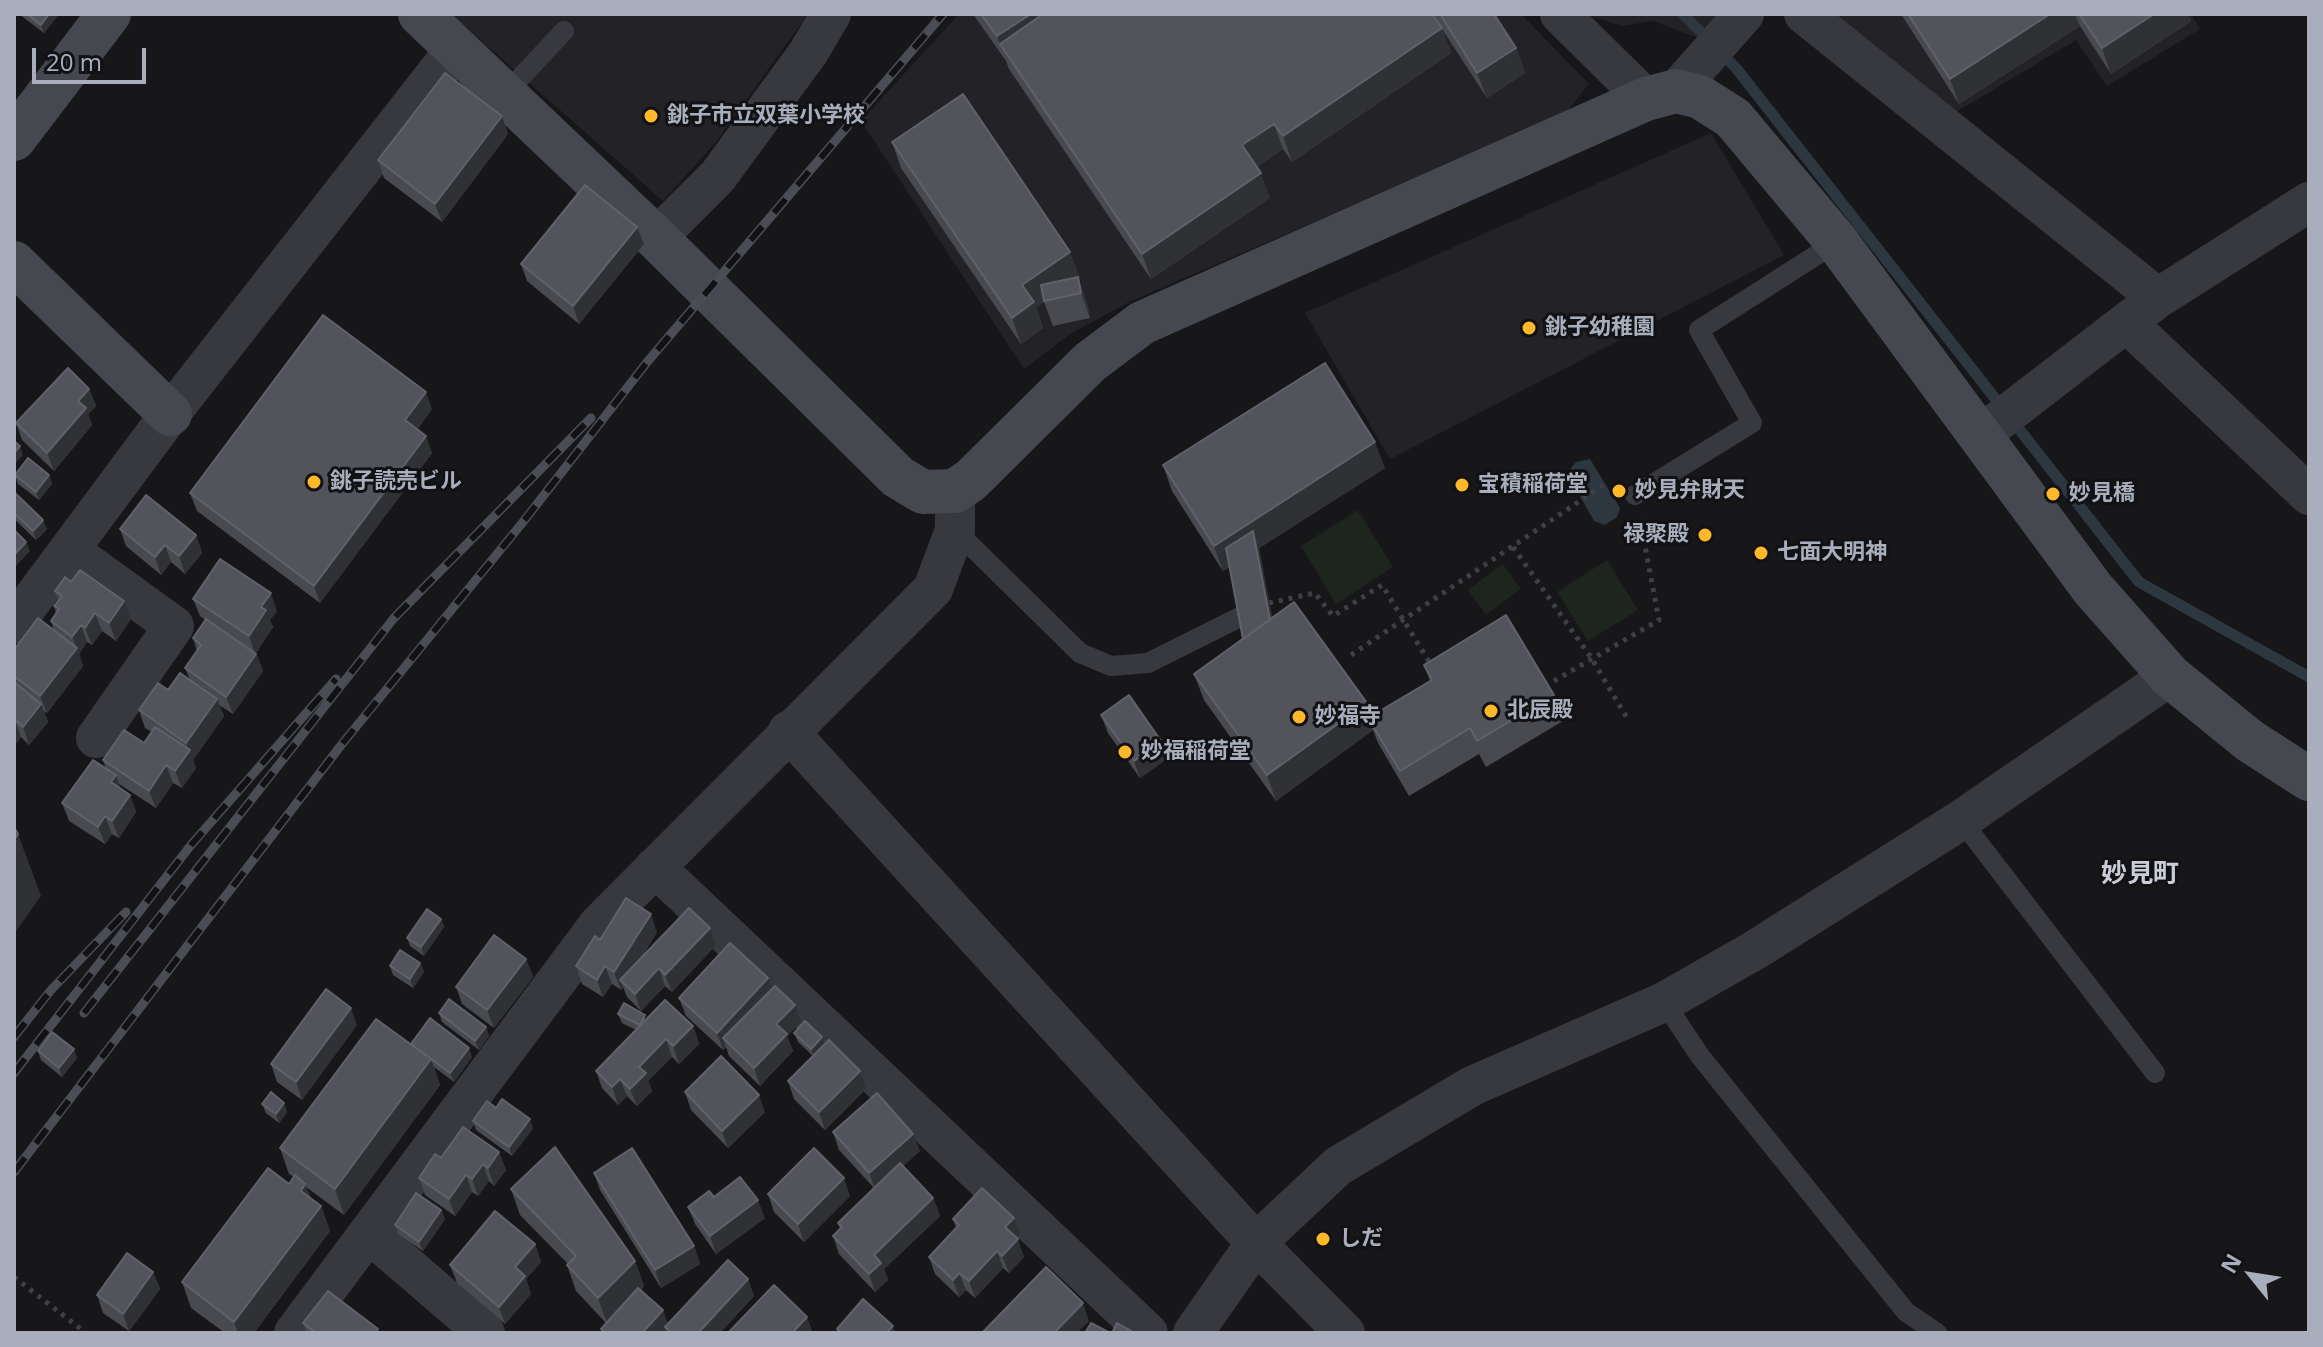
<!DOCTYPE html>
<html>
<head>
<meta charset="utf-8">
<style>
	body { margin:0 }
	#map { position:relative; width:2323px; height:1347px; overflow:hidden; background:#17171a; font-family:"Open Sans",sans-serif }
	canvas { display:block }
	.frame { position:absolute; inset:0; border:16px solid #a8aebb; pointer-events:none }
	.north { position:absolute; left:2211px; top:1235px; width:80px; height:80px; -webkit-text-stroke:6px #121215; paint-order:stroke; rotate:300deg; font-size:22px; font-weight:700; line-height:32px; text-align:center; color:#a8aebb }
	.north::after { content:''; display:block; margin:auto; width:28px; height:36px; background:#a8aebb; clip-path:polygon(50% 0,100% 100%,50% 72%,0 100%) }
	.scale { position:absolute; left:32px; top:48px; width:114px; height:36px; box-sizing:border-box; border:4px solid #a8aebb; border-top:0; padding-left:10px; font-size:24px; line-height:28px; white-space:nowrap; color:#a8aebb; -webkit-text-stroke:6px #121215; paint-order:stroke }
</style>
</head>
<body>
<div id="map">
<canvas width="2323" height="1347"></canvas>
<div class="frame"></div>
<div class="north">N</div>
<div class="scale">20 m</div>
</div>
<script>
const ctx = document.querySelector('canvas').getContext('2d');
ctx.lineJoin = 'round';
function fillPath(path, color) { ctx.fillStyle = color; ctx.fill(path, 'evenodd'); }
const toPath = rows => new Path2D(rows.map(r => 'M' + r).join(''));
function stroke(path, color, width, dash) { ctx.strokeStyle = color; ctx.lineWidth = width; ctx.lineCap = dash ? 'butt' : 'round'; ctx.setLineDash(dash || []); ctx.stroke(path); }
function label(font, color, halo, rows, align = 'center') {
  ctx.font = font + ' "Open Sans","Noto Sans JP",sans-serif'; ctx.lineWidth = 6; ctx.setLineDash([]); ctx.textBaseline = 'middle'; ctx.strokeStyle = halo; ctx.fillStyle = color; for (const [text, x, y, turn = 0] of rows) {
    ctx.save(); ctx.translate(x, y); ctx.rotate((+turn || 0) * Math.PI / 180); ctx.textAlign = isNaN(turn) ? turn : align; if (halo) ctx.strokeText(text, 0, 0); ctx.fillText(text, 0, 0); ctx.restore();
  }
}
fillPath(toPath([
	[451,14,808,14,716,142,663,201],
	[959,14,1521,14,1589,84,1565,114,1131,301,1070,334,1024,369,861,121],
	[1584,14,1730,14,1696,37,1653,21,1622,26],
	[1829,14,2191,14,2200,29,2107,86,2076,40,1953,114],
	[1711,133,1784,255,1390,459,1305,313]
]), '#232327');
fillPath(toPath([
	[1358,510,1393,567,1336,604,1301,546],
	[1607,560,1638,610,1588,641,1557,592],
	[1503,564,1521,589,1486,615,1468,590]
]), '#1d251e');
fillPath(toPath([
	[1590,459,1620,508,1617,517,1605,525,1594,521,1567,473,1576,462]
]), '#2c373f');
stroke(toPath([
	[1683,14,1736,68,2139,582,2309,677]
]), '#2c373f', 11);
stroke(toPath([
	[1513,547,1592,659,1627,718],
	[1269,603,1315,593,1333,616,1382,585,1431,665],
	[1351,655,1608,482],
	[1554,681,1659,620,1640,520],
	[14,1277,86,1333]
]), '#3e4046', 5, [4, 6]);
stroke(toPath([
	[506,93,564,31],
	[1635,495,1752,423,1699,330,1837,242],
	[955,530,1080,653,1111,666,1148,663,1242,616],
	[1961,820,2155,1073],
	[1664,1002,1700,1056,1906,1312,1937,1333]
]), '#38393f', 20);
stroke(toPath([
	[1560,14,1646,99],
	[1804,14,2158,298],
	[1676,91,1744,14],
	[656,238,718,176,808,53,831,14],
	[2127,323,2309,495],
	[1979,436,2158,298,2309,202],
	[69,550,174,626,96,738],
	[14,624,170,414,457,47],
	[788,731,1256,1243,1345,1333],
	[655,867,1148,1333],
	[370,1234,485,1333],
	[294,1333,599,924,933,589,955,530,955,491],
	[1193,1333,1256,1243,1338,1166,1472,1086,1664,1002,1755,950,1961,820,2170,676]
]), '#38393f', 40);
stroke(toPath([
	[420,14,656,238,898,477,923,492,955,491,971,480,1090,362,1142,323,1646,99,1676,91,1700,97,1733,118,1837,242,2093,589,2170,676,2250,741,2309,779],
	[14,139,109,14],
	[14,263,170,414]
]), '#46484f', 44);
const rail = toPath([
	[84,1013,394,618,591,418],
	[14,1037,51,990,126,912],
	[14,1073,191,845,336,679],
	[14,1172,342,744,523,522,648,361,943,14]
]);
stroke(rail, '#4b4d54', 9);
stroke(rail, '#121215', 6, [18]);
fillPath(toPath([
	[19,14,59,14,44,33],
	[973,14,1494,14,1516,48,1525,73,1487,98,1442,29,1451,53,1292,162,1283,149,1257,167,1270,198,1151,279,1009,69,1006,61],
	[1901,14,2188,14,2191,21,2111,74,2080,26,1959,104],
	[502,116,508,134,442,222,384,178,378,160],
	[892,142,1080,277,1078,278,1087,303,1090,318,1053,326,1044,302,1036,307,1043,328,1021,344,901,168],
	[644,244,579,324,527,281,521,264],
	[89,389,96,406,88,414,92,425,54,471,22,440,16,423],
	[432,409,417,430,432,453,320,603,197,511,190,493],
	[1163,465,1385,468,1259,548,1272,618,1367,703,1372,716,1430,681,1424,665,1554,695,1563,721,1486,767,1479,754,1409,796,1378,743,1373,730,1276,801,1204,700,1194,674,1243,639,1230,567,1223,571,1172,491],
	[15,475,49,475,52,484,39,500,18,484],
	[14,492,47,529,36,540,14,519],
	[120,529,196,535,202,553,185,574,171,562,161,575,126,546],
	[71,582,131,619,116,641,102,631,92,645,87,642,79,654,83,666,47,713,44,711,48,722,29,745,21,737,14,746,14,650,54,631,51,621,56,613,54,606,58,600,55,591],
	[193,599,277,611,270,620,273,627,256,653,263,671,233,714,219,705,224,716,193,760,196,768,182,788,173,783,156,808,119,784,120,788,130,795,136,812,119,838,112,834,105,844,69,821,62,803,106,769,103,760,144,743,152,732,145,728,139,710,168,690,190,680,185,668,197,651,193,638,205,620,200,616],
	[1101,715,1161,741,1168,758,1140,778,1108,733],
	[441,919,444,927,424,956,410,946,407,938],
	[657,932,640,960,716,945,672,992,665,986,641,1011,627,997,623,987,621,990,612,984,603,997,582,984,576,966,600,940],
	[526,959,533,977,494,1028,462,1004,456,987],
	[420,963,424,972,413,988,393,975,390,966],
	[772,989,801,1022,787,1036,793,1051,760,1086,729,1056,726,1047,723,1050,686,1016,679,998],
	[439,1013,486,1027,489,1036,479,1050,442,1022],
	[618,1014,693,1026,699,1044,679,1064,672,1057,648,1081,652,1091,637,1106,627,1096,618,1105,602,1088,596,1071,636,1030,622,1023],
	[357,1025,302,1100,277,1082,271,1064],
	[794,1033,825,1045,866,1089,825,1130,794,1099,788,1081,813,1056,798,1042],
	[412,1045,472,1057,454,1082,434,1067,440,1085,344,1215,306,1187,311,1198,321,1206,330,1231,254,1333,225,1333,191,1308,182,1282,289,1184,294,1177,289,1174,280,1148],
	[74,1049,77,1058,62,1077,41,1060,38,1051],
	[685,1092,765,1112,728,1148,691,1110],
	[262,1104,287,1112,279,1123,266,1113],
	[496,1108,533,1128,512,1156,476,1130,473,1121],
	[833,1132,920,1151,903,1166,933,1198,940,1216,884,1269,888,1280,875,1292,839,1254,833,1236,840,1229,838,1223,874,1188,839,1150],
	[499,1152,506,1170,494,1186,489,1181,478,1196,472,1192,455,1216,425,1195,419,1178,441,1158],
	[594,1173,694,1246,700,1264,661,1288,600,1190],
	[511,1189,635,1261,644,1286,641,1290,668,1324,748,1279,754,1296,720,1333,668,1333,666,1330,664,1333,603,1333,601,1329,606,1323,576,1291,567,1265,568,1264,520,1215],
	[768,1194,850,1196,804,1242,774,1212],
	[714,1197,765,1218,716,1254,695,1224,688,1207],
	[441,1210,445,1219,423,1251,398,1234,395,1225],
	[953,1219,1020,1235,1017,1239,1024,1257,1009,1273,1003,1268,975,1298,966,1290,959,1297,935,1274,929,1257,956,1228],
	[535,1244,541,1262,526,1279,531,1294,505,1324,457,1283,450,1265],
	[153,1272,160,1289,129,1331,103,1313,97,1295],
	[303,1323,380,1333,307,1333]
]), '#484a4f');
fillPath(toPath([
	[49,14,59,14,44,33,41,25],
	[1031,14,1079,14,1000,44,1006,62,997,36],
	[2050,14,2075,14,2080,26,1959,104,1950,79],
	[2154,14,2188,14,2191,21,2111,74,2102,48],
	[1442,28,1451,53,1292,162,1283,136],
	[1516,48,1525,73,1487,98,1477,73],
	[502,116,508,134,442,222,435,204],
	[1274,124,1283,149,1252,171,1242,145],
	[1261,173,1270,198,1151,279,1142,254],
	[637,227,644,244,579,324,573,306],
	[1070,252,1080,277,1078,278,1087,303,1090,318,1081,293,1044,301,1044,302,1036,307,1043,328,1021,344,1012,318,1022,285],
	[89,389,96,406,88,414,92,425,54,471,47,453,78,401],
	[426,392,432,409,411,438,405,420],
	[426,436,432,453,320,603,314,586],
	[1375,442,1385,468,1259,548,1278,646,1251,666,1256,550,1223,571,1214,546],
	[20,446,23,455,14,465,14,453],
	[49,475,52,484,39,500,36,492],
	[43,520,47,529,36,540,33,531],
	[196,535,202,553,185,574,179,556],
	[26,542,30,551,16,566,14,555],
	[165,545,171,562,161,575,155,557],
	[271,593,277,611,270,620,273,627,255,654,249,636,261,607],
	[124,601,131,619,116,641,109,623],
	[95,613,102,631,92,645,85,628],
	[81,625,87,642,79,654,83,666,47,713,40,696,77,648,72,637],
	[256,654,263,671,233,714,226,697],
	[217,699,224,716,193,760,196,768,182,788,175,771,189,751,186,743],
	[1367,703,1376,728,1368,718,1373,730,1276,801,1267,775],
	[41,704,48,722,29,745,23,727],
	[15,720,21,737,14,746,14,721],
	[1161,741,1168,758,1140,778,1134,761],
	[166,765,173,783,156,808,149,791],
	[116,775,122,793,111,782],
	[130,795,136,812,119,838,112,821],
	[105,816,112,834,105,844,98,827],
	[18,834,41,896,14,934,14,840],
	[651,914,657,932,624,984,620,980,623,987,621,990,614,972],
	[441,919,444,927,424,956,421,947],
	[710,928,716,945,672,992,665,975],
	[526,959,533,977,494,1028,487,1010],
	[420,963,424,972,413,988,410,979],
	[605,966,612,984,603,997,597,980],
	[659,968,665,986,641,1011,635,994],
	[768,978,774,995,723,1038,726,1047,723,1050,717,1033],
	[795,1005,801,1022,787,1036,793,1051,760,1086,754,1068,776,1024],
	[351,1008,357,1025,302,1100,296,1082],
	[693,1026,699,1044,679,1064,673,1046],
	[486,1027,489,1036,479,1050,475,1041],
	[822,1037,825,1046,814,1058,811,1049],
	[666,1039,672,1057,648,1081,652,1091,637,1106,630,1089,639,1067],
	[469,1048,472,1057,454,1082,450,1073],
	[74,1049,77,1058,62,1077,59,1068],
	[431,1059,440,1085,344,1215,335,1189],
	[860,1071,866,1089,825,1130,819,1112],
	[620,1079,627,1096,618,1105,612,1087],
	[759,1095,765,1112,728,1148,722,1131],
	[284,1103,287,1112,279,1123,276,1114],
	[530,1119,533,1128,512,1156,509,1147],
	[913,1134,920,1151,876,1191,869,1173],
	[499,1152,506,1170,494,1186,488,1168],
	[483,1164,489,1181,478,1196,472,1179],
	[466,1175,472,1192,455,1216,449,1199],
	[844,1178,850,1196,804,1242,798,1224],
	[305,1184,315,1209,301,1191],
	[933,1198,940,1216,884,1269,888,1280,875,1292,869,1274,874,1255],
	[758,1200,765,1218,716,1254,710,1236],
	[321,1206,330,1231,254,1333,238,1333,234,1322],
	[441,1210,445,1219,423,1251,419,1242],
	[1014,1218,1020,1235,1011,1244,1005,1227],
	[1018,1239,1024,1257,1009,1273,1002,1256],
	[535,1244,541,1262,526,1279,531,1294,505,1324,499,1307,515,1267],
	[694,1246,700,1264,661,1288,655,1270],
	[997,1251,1003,1268,975,1298,969,1281],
	[635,1261,644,1286,607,1323,598,1298],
	[153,1272,160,1289,129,1331,123,1314],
	[959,1273,966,1290,959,1297,953,1280],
	[748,1279,754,1296,720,1333,698,1333],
	[1083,1303,1089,1321,1077,1333,1054,1333],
	[663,1310,669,1327,665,1327,666,1330,664,1333,642,1333],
	[807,1317,813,1333,792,1333],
	[893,1326,895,1333,886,1333]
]), '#303135');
const building = toPath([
	[27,14,49,14,41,25,27,14],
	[981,14,1031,14,997,36,981,14],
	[1043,14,1432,14,1442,28,1283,136,1274,124,1242,145,1261,173,1142,254,1000,44,1043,14],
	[1440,14,1494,14,1516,48,1477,73,1440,14],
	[1908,14,2050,14,1950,79,1908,14],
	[2079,14,2154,14,2102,48,2079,14],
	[445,73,502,116,435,204,378,160,445,73],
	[963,94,1070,252,1022,285,1034,302,1012,318,892,142,963,94],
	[585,185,637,227,573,306,521,264,585,185],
	[1078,277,1081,293,1044,301,1041,285,1078,277],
	[323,315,426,392,405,420,426,436,314,586,190,493,323,315],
	[1325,363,1375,442,1214,546,1163,465,1325,363],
	[68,368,89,389,78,401,86,408,47,453,16,423,68,368],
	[14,441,20,446,14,453,14,441],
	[28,458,49,475,36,492,15,475,28,458],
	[14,492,43,520,33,531,14,513,14,492],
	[146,495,196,535,179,556,165,545,155,557,120,529,146,495],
	[15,531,26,542,14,555,14,532,15,531],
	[1253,531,1270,620,1243,639,1226,548,1253,531],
	[220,559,271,593,261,607,266,610,249,636,193,599,220,559],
	[80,570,124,601,109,623,95,613,85,628,81,625,72,637,51,621,59,609,54,606,62,596,55,591,65,577,71,582,80,570],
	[1294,602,1367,703,1267,775,1194,674,1294,602],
	[1506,615,1554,695,1477,741,1470,728,1400,771,1368,718,1432,680,1424,665,1506,615],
	[38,618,77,648,40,696,14,676,14,650,38,618],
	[206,619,256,654,226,697,185,668,201,645,193,638,206,619],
	[180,673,217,699,186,743,139,710,158,683,168,690,180,673],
	[14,682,41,704,23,727,15,720,14,721,14,682],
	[1129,695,1161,741,1134,761,1101,715,1129,695],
	[155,727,190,750,175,771,166,765,149,791,103,760,124,730,144,743,155,727],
	[93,760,116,775,111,782,130,795,112,821,105,816,98,827,62,803,93,760],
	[14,827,18,834,14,840,14,827],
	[626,898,651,914,614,972,605,966,597,980,576,966,595,936,600,940,626,898],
	[689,908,710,928,665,975,659,968,635,994,620,980,689,908],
	[427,909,441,919,421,947,407,938,427,909],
	[494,935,526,959,487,1010,456,987,494,935],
	[730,943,768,978,717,1033,679,998,730,943],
	[400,950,420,963,410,979,390,966,400,950],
	[775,986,795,1005,776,1024,787,1034,754,1068,723,1038,775,986],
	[326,989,351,1008,296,1082,271,1064,326,989],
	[449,999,486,1027,475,1041,439,1013,449,999],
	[665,1000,693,1026,673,1046,666,1039,639,1067,646,1073,630,1089,620,1079,612,1087,596,1071,665,1000],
	[624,1003,645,1015,640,1025,618,1014,624,1003],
	[430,1018,469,1048,450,1073,411,1044,430,1018],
	[376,1019,431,1059,335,1189,280,1148,376,1019],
	[805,1021,822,1037,811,1049,794,1033,805,1021],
	[52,1032,74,1049,59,1068,38,1051,52,1032],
	[829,1040,860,1071,819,1112,788,1081,829,1040],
	[721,1056,759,1095,722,1131,685,1092,721,1056],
	[271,1092,284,1103,276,1114,262,1104,271,1092],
	[877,1093,913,1134,869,1173,833,1132,877,1093],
	[502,1099,530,1119,509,1147,473,1121,487,1101,496,1108,502,1099],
	[463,1127,499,1152,488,1168,483,1164,472,1179,466,1175,449,1199,419,1178,435,1154,441,1158,463,1127],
	[555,1147,635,1261,598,1298,567,1265,576,1256,511,1189,555,1147],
	[632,1148,694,1246,655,1270,594,1173,632,1148],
	[814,1148,844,1178,798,1224,768,1194,814,1148],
	[900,1163,933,1198,874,1255,881,1263,869,1274,833,1236,842,1227,838,1223,900,1163],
	[268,1168,289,1184,295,1175,305,1184,301,1191,321,1206,234,1322,182,1282,268,1168],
	[740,1177,758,1200,710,1236,688,1207,709,1191,714,1197,740,1177],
	[982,1188,1014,1218,1005,1227,1018,1239,1002,1256,997,1251,969,1281,959,1273,953,1280,929,1257,959,1225,953,1219,982,1188],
	[416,1193,441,1210,419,1242,395,1225,416,1193],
	[495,1211,535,1244,515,1267,525,1276,499,1307,450,1265,495,1211],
	[127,1253,153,1272,123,1314,97,1295,127,1253],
	[728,1260,748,1279,698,1333,672,1333,665,1327,728,1260],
	[1046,1267,1083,1303,1054,1333,982,1333,1046,1267],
	[774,1285,807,1317,792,1333,728,1333,774,1285],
	[638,1288,663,1310,642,1333,606,1333,601,1329,638,1288],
	[328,1291,378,1329,375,1333,316,1333,303,1323,328,1291],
	[863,1299,893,1326,886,1333,842,1333,837,1329,863,1299],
	[1091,1323,1110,1333,1085,1333,1091,1323],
	[1117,1323,1135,1333,1112,1333,1117,1323]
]);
fillPath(building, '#53545b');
stroke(building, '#60626a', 2);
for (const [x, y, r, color] of [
	[651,116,8,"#ffb82a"],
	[1529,328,8,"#ffb82a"],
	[314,482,8,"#ffb82a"],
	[1462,485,8,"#ffb82a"],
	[1619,491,8,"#ffb82a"],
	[2053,494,8,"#ffb82a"],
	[1705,535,8,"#ffb82a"],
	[1761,553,8,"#ffb82a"],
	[1491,711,8,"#ffb82a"],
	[1299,717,8,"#ffb82a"],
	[1125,752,8,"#ffb82a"],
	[1323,1239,8,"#ffb82a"]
]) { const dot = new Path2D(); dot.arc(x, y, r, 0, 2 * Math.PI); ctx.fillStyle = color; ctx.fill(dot); stroke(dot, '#121215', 3); }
label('bold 22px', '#a8aebb', '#121215', [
	["銚子市立双葉小学校",667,116],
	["銚子幼稚園",1545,328],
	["銚子読売ビル",330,482],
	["宝積稲荷堂",1478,485],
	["妙見弁財天",1635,491],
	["妙見橋",2069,494],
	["禄聚殿",1689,535,"right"],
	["七面大明神",1777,553],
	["北辰殿",1507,711],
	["妙福寺",1315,717],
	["妙福稲荷堂",1141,752],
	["しだ",1339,1239]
], 'left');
label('bold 26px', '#cacdd6', '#121215', [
	["妙見町",2140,875]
]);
</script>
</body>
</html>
